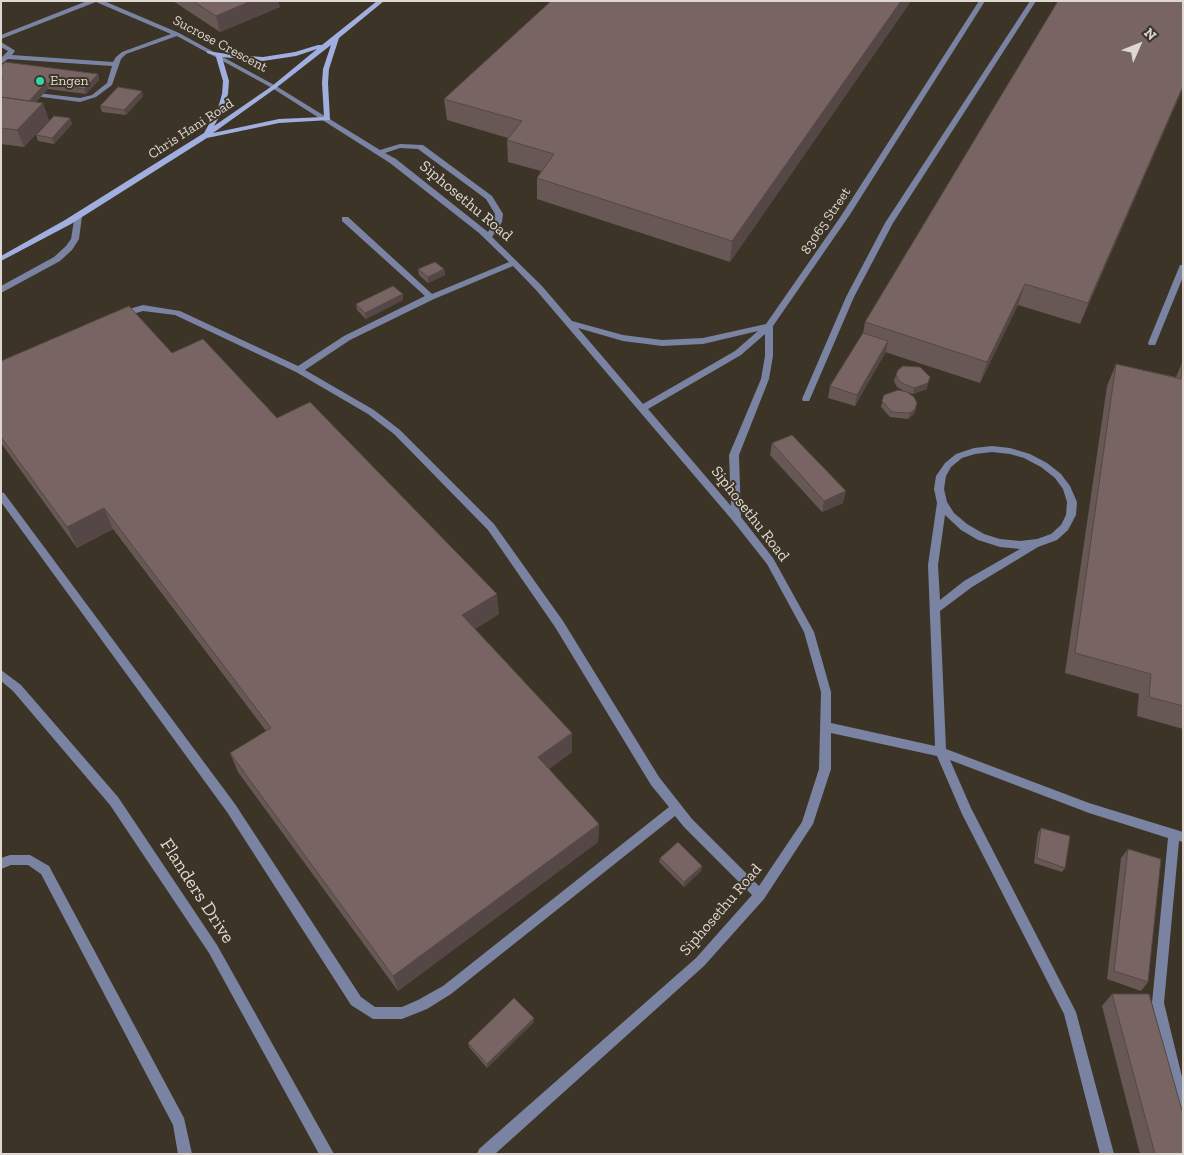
<!DOCTYPE html>
<html>
<head>
<meta charset="utf-8">
<style>
	body { margin:0 }
	#map { position:relative; width:1184px; height:1155px; overflow:hidden; background:#3c3427; font-family:"Zilla Slab",serif }
	canvas { display:block }
	.frame { position:absolute; inset:0; border:2px solid #ded8d1; pointer-events:none }
	.north { position:absolute; left:1114px; top:20px; width:50px; height:50px; -webkit-text-stroke:4px #3c3427; paint-order:stroke; rotate:46deg; font-size:14px; font-weight:700; line-height:20px; text-align:center; color:#ded8d1 }
	.north::after { content:''; display:block; margin:auto; width:18px; height:22px; background:#ded8d1; clip-path:polygon(50% 0,100% 100%,50% 72%,0 100%) }
</style>
</head>
<body>
<div id="map">
<canvas width="1184" height="1155"></canvas>
<div class="frame"></div>
<div class="north">N</div>
</div>
<script>
const ctx = document.querySelector('canvas').getContext('2d');
ctx.lineJoin = 'round';
const toPath = rows => new Path2D(rows.map(r => 'M' + r).join(''));
function fillPath(path, color) { ctx.fillStyle = color; ctx.fill(path, 'evenodd'); }
function stroke(path, color, width, dash) { ctx.strokeStyle = color; ctx.lineWidth = width; ctx.lineCap = dash ? 'butt' : 'round'; ctx.setLineDash(dash || []); ctx.stroke(path); }
function label(font, color, halo, rows, align = 'center') {
  ctx.font = font + ' "Zilla Slab",serif'; ctx.lineWidth = 4; ctx.setLineDash([]); ctx.textBaseline = 'middle'; ctx.strokeStyle = halo; ctx.fillStyle = color; for (const [text, x, y, turn = 0] of rows) {
    ctx.save(); ctx.translate(x, y); ctx.rotate((+turn || 0) * Math.PI / 180); ctx.textAlign = isNaN(turn) ? turn : align; if (halo) ctx.strokeText(text, 0, 0); ctx.fillText(text, 0, 0); ctx.restore();
  }
}
fillPath(toPath([
	[87,1,104,1,179,33,276,86,380,150,400,144,423,145,492,196,503,214,502,222,492,237,542,286,572,321,623,335,662,340,703,338,766,324,841,216,979,1,985,1,849,216,773,326,773,356,769,379,739,455,741,517,773,558,814,632,831,692,831,723,935,746,928,565,937,503,934,489,936,476,945,463,956,454,974,448,992,446,1010,448,1030,454,1047,463,1061,474,1070,486,1077,502,1076,515,1068,530,1057,540,1038,547,972,587,940,611,946,749,1089,803,1183,832,1183,842,1179,841,1164,1003,1183,1081,1183,1118,1178,1116,1176,1111,1152,1003,1168,838,1089,813,950,760,971,808,1076,1012,1114,1154,1100,1154,1064,1014,962,814,937,756,831,733,831,769,813,824,764,899,704,966,495,1154,477,1154,479,1149,696,958,752,895,684,827,675,816,451,994,427,1009,402,1019,373,1019,351,1005,227,812,1,502,1,492,4,493,235,804,361,997,375,1007,402,1007,418,1000,443,986,669,807,651,785,555,627,488,530,394,434,368,414,296,372,175,315,143,311,122,317,118,314,119,312,143,305,180,311,298,366,344,336,425,296,342,221,342,217,348,217,432,294,509,262,479,233,390,163,272,88,177,36,126,54,121,59,112,85,96,97,80,102,27,95,27,93,29,92,80,98,92,95,107,83,112,66,8,59,1,64,1,58,8,51,1,47,1,42,14,50,15,51,12,55,113,62,116,57,122,52,171,34,96,2,1,39,1,35,87,1],
	[400,148,418,149,486,199,495,214,494,222,488,232,396,159,385,153,400,148],
	[513,266,536,290,733,521,767,564,804,632,821,692,819,769,802,822,759,886,692,819,659,777,563,621,494,524,400,430,374,410,305,370,350,340,434,299,513,266],
	[578,328,623,341,662,346,703,344,758,331,735,351,643,404,578,328],
	[765,334,765,356,761,379,729,455,731,506,648,409,741,355,765,334],
	[992,452,1010,454,1024,458,1041,467,1055,478,1063,489,1067,502,1066,515,1061,525,1051,534,1037,539,1020,541,1000,539,984,534,967,524,954,513,947,502,944,489,946,476,951,467,962,458,975,454,992,452],
	[945,515,961,530,978,540,1000,547,1020,549,964,581,940,600,938,565,945,515],
	[1030,1,1036,1,893,223,854,297,810,399,809,401,803,401,802,399,846,297,885,223,1030,1],
	[75,214,78,214,82,216,79,239,72,250,60,261,1,293,1,286,54,257,66,246,71,239,75,214],
	[1180,265,1183,265,1183,277,1156,343,1155,345,1149,345,1148,343,1180,265],
	[1,670,21,685,118,797,217,945,334,1154,319,1154,209,953,110,805,13,691,1,681,1,670],
	[10,855,30,855,49,866,184,1118,192,1154,178,1154,173,1125,41,874,28,865,11,865,1,869,1,858,10,855]
]), '#7a83a2');
fillPath(toPath([
	[377,1,384,1,339,38,329,69,328,83,330,120,279,123,207,138,71,224,1,261,1,256,65,220,204,133,218,108,222,94,223,81,216,57,217,56,207,53,207,51,234,55,263,57,295,52,318,45,322,45,377,1],
	[331,45,323,69,322,83,324,117,279,119,213,133,276,88,331,45],
	[317,49,272,86,214,126,224,108,228,94,229,81,222,57,263,61,296,56,317,49]
]), '#a1afe0');
fillPath(toPath([
	[173,1,278,1,280,7,220,32],
	[911,1,730,262,537,199,537,178,541,171,508,162,507,140,508,138,447,120,444,99],
	[1183,1,1183,88,1080,324,1018,305,980,383,885,352,855,406,828,398,830,386,863,333,865,322],
	[1,66,98,74,99,80,86,94,48,89,36,102,49,120,24,147,1,144],
	[143,96,126,115,102,112,100,106],
	[70,118,72,124,54,144,38,141,36,135],
	[418,269,444,269,445,275,428,283,419,275],
	[403,300,366,319,357,310,356,304],
	[172,353,277,418,499,614,475,629,572,752,549,769,599,824,598,842,398,991,238,772,230,753,266,731,113,529,77,548,1,443,1,361],
	[1182,363,1183,364,1183,729,1137,716,1139,694,1065,673,1107,386,1116,364,1176,377],
	[896,375,927,389,913,394,904,391,897,387,894,381],
	[884,395,916,409,914,414,908,419,890,417,881,407],
	[772,443,843,503,822,512,770,455],
	[1041,828,1065,868,1062,872,1034,863,1038,833],
	[1128,849,1148,982,1141,991,1107,979,1121,858],
	[660,858,702,866,701,871,684,887,659,862],
	[1112,994,1183,1154,1140,1154,1102,1006],
	[534,1018,534,1022,487,1068,469,1047,468,1043]
]), '#675755');
fillPath(toPath([
	[251,1,278,1,280,7,220,32,216,16],
	[901,1,911,1,730,262,732,241],
	[98,74,99,80,86,94,84,89],
	[46,83,48,89,22,116,20,110],
	[1183,86,1183,88,1080,324,1088,303],
	[142,91,143,96,126,115,124,110],
	[43,103,49,120,24,147,17,130],
	[70,118,72,124,54,144,52,138],
	[444,269,445,275,428,283,428,277],
	[1025,284,1018,305,980,383,987,362],
	[403,294,403,300,366,319,365,313],
	[888,341,886,352,855,406,857,395],
	[928,383,927,389,913,394,914,388],
	[915,409,914,414,908,419,910,413],
	[846,491,843,503,822,512,824,501],
	[104,508,113,529,77,548,67,527],
	[497,594,499,614,464,636,462,615],
	[572,733,572,752,539,776,538,757],
	[599,824,598,842,398,991,393,976],
	[702,866,701,871,684,887,684,882],
	[534,1018,534,1022,487,1068,487,1064]
]), '#544745');
const building = toPath([
	[193,1,251,1,216,16,193,1],
	[551,1,901,1,732,241,537,178,554,154,507,140,522,121,444,99,551,1],
	[1058,1,1183,1,1183,86,1088,303,1025,284,987,362,865,322,1058,1],
	[5,62,98,74,84,89,46,83,29,101,1,97,1,80,3,78,1,78,1,66,5,62],
	[118,87,142,91,124,110,100,106,118,87],
	[1,97,43,103,17,130,1,128,1,97],
	[54,116,70,118,52,138,36,135,54,116],
	[435,262,444,269,428,277,418,269,435,262],
	[393,286,403,294,365,313,356,304,393,286],
	[129,306,172,353,203,339,277,418,310,402,497,594,462,615,572,733,538,757,599,824,393,976,230,753,271,728,104,508,67,527,1,437,1,361,129,306],
	[863,333,888,341,857,395,830,386,863,333],
	[1182,363,1183,364,1183,706,1149,697,1151,674,1075,653,1116,364,1181,379,1182,363],
	[903,366,920,367,930,377,928,383,914,388,906,385,899,381,896,375,898,370,903,366],
	[898,390,907,392,914,397,917,403,915,409,910,413,892,412,882,401,884,395,898,390],
	[792,435,846,491,824,501,772,443,792,435],
	[1041,828,1070,836,1065,868,1037,858,1041,828],
	[678,842,702,866,684,882,660,858,678,842],
	[1128,849,1161,859,1148,982,1114,971,1128,849],
	[1112,994,1149,994,1183,1114,1183,1154,1155,1154,1112,994],
	[514,998,534,1018,487,1064,468,1043,514,998]
]);
fillPath(building, '#786563');
stroke(building, '#544745', 1);
for (const [x, y, r, color] of [
	[40,81,5,"#33d4a8"]
]) { const dot = new Path2D(); dot.arc(x, y, r, 0, 2 * Math.PI); ctx.fillStyle = color; ctx.fill(dot); stroke(dot, '#3c3427', 2); }
label('14px', '#ded8d1', '#3c3427', [
	["Sucrose Crescent",220,44,28],
	["Chris Hani Road",191,129,-33],
	["83065 Street",826,221,-56]
]);
label('14px', '#ded8d1', '#3c3427', [
	["Engen",50,81]
], 'left');
label('16px', '#ded8d1', '#3c3427', [
	["Siphosethu Road",466,201,40],
	["Siphosethu Road",750,514,52],
	["Siphosethu Road",721,910,-49]
]);
label('19px', '#ded8d1', '#3c3427', [
	["Flanders Drive",197,891,57]
]);
</script>
</body>
</html>
